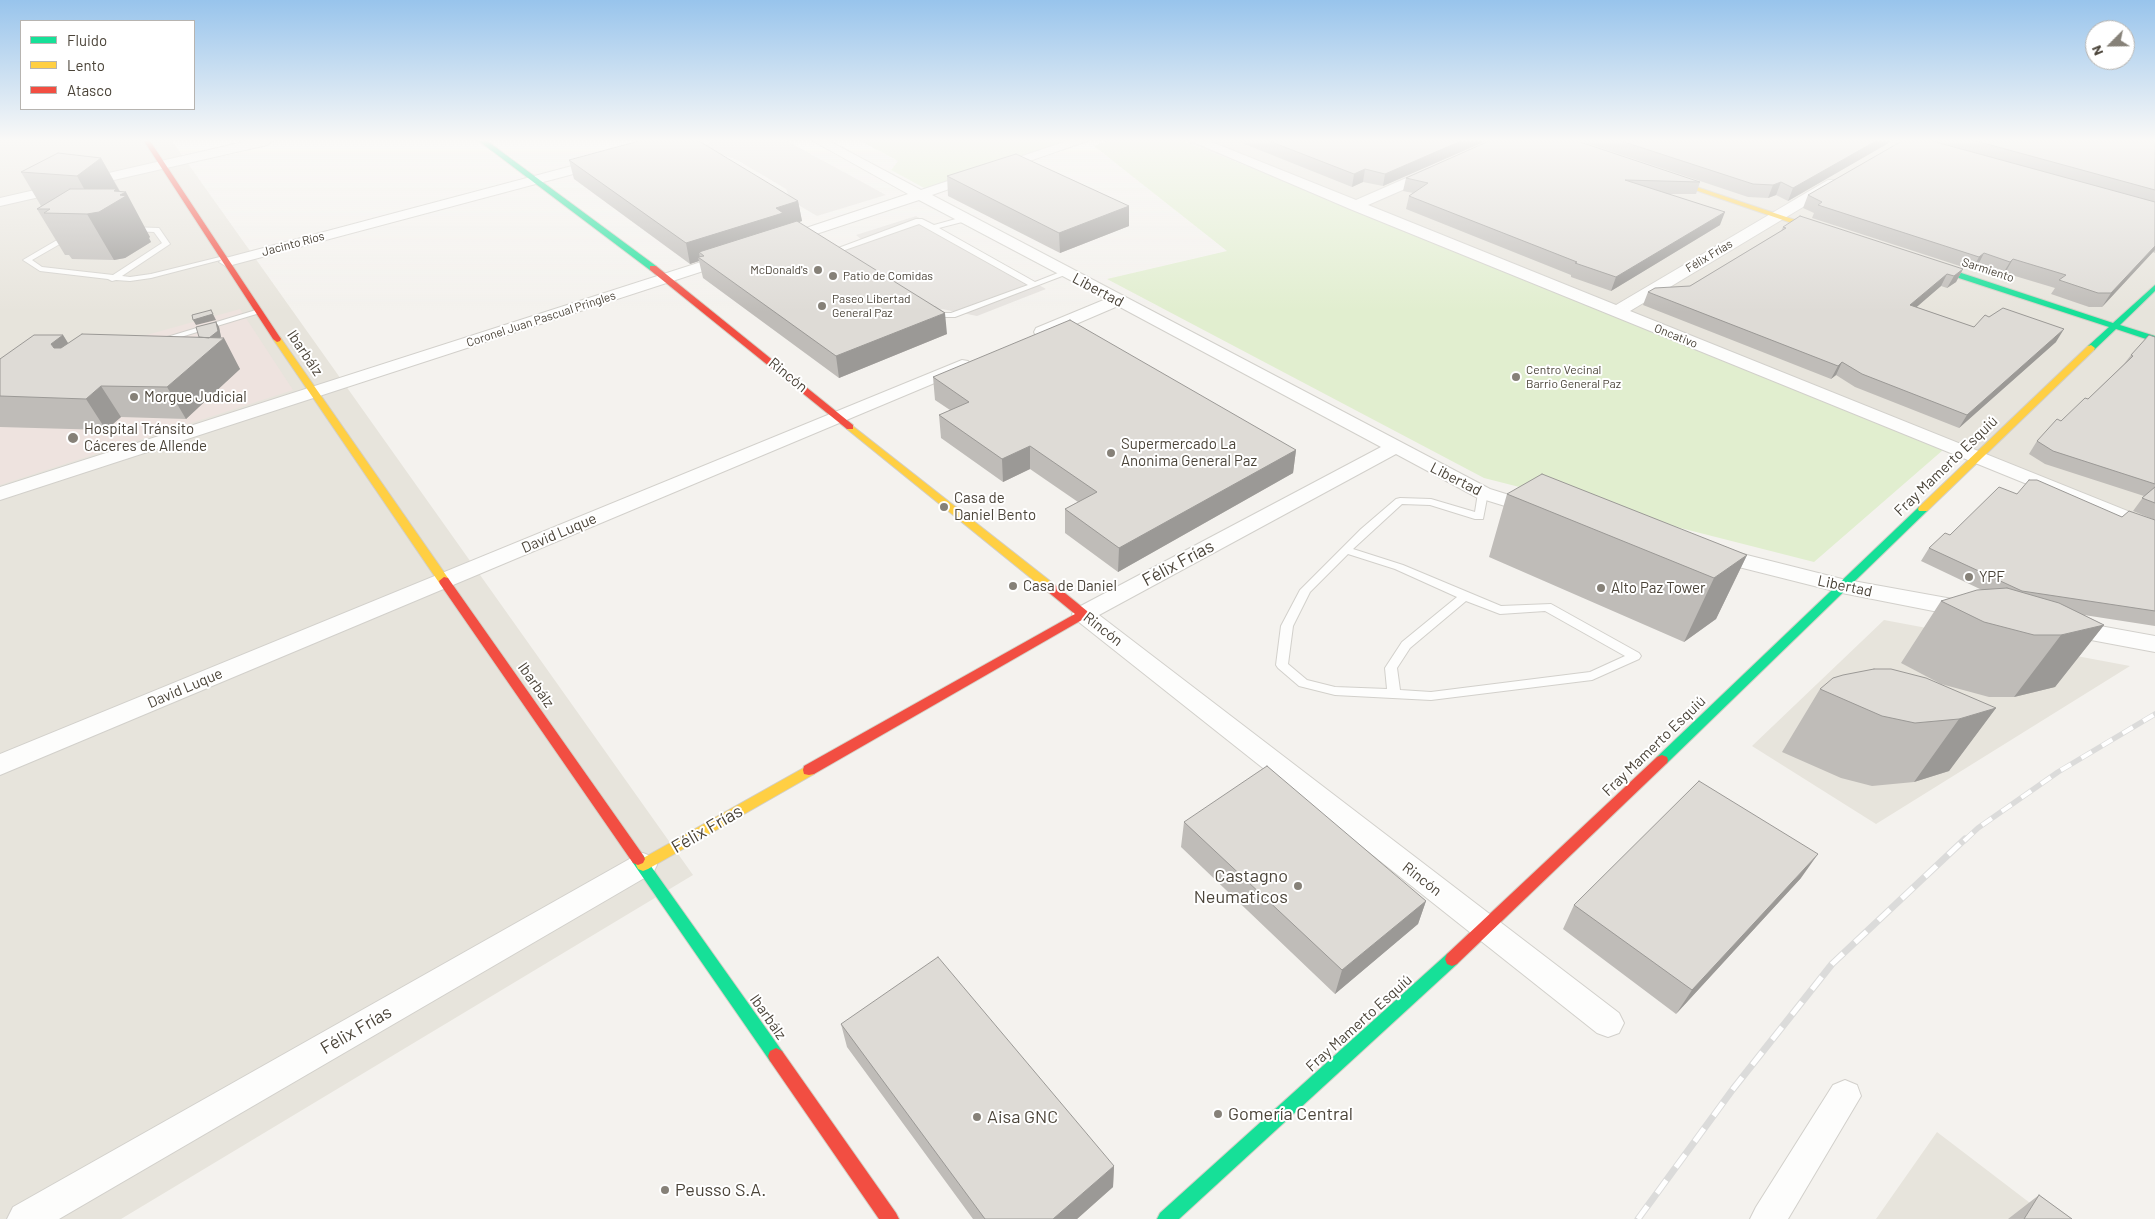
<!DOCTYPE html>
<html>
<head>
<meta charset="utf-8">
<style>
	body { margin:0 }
	#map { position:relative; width:2155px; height:1219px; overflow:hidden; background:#f4f2ee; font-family:Barlow,sans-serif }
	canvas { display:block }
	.legend { position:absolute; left:20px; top:20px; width:175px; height:90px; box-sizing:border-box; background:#fff; border:1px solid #b7b4b0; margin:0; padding:6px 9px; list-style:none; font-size:15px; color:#4b4439 }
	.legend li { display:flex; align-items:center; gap:10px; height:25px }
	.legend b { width:25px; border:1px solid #b7b4b0 }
	.north { position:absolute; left:2085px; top:20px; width:50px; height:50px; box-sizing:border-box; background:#fff; border:1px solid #b7b4b0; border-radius:50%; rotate:247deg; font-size:14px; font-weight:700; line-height:20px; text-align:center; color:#4b4439 }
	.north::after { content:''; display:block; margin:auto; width:18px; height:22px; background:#868178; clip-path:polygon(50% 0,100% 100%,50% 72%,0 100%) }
</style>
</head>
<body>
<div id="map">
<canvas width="2155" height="1219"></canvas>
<ul class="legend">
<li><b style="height:6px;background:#16e098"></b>Fluido</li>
<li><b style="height:6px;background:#ffcf43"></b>Lento</li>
<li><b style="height:6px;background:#f24e42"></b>Atasco</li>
</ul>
<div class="north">N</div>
</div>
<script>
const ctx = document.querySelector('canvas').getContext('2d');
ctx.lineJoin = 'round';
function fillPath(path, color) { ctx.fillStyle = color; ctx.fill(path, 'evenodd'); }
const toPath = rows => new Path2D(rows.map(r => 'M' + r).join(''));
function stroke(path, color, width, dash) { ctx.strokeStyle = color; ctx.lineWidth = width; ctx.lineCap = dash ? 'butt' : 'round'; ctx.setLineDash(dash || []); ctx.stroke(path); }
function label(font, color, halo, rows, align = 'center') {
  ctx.font = font + ' Barlow,sans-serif'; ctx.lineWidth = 4; ctx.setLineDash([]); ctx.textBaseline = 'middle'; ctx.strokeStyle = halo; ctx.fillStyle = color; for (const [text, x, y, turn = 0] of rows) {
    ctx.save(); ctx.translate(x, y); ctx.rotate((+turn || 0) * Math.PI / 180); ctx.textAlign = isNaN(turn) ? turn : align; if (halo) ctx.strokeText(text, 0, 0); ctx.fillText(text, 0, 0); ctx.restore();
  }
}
fillPath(toPath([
	[0,141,172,141,693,875,121,1219,0,1219],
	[1183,141,2155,141,2155,536,1342,203],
	[1884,620,2130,666,1876,824,1752,746],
	[1937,1132,2051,1219,1876,1219]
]), '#e7e4dc');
fillPath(toPath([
	[240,309,293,390,0,485,0,371,3,375]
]), '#eee3df');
fillPath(toPath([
	[861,141,1070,141,926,189,891,170,898,161],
	[1108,141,1183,141,1342,203,1943,450,1814,562,1484,478,1107,279,1227,251,1094,146]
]), '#e1eecf');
fillPath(toPath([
	[713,141,787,141,886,195,817,216,790,200,786,189,737,160,698,146],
	[916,216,1046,289,977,316,942,309,928,319,839,250,862,240,856,235]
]), '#e6e3df');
const lane = toPath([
	[700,141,708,141,709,143,706,145,700,141],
	[963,217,967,219,966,221,939,228,1035,282,1063,271,1070,273,955,317,942,317,929,311,929,307,935,307,944,313,951,313,1028,285,919,224,842,251,849,257,848,259,842,259,833,250,916,219,922,219,934,225,963,217],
	[129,227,159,228,170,244,122,276,130,277,151,274,224,256,228,258,151,278,130,281,116,280,112,281,108,279,40,271,23,260,69,233,72,233,72,237,32,260,42,267,113,275,162,243,154,232,132,231,128,229,129,227],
	[256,310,263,312,161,343,155,343,154,341,256,310],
	[1483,490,1488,493,1483,519,1475,519,1430,505,1402,504,1353,549,1403,565,1501,606,1551,604,1639,653,1641,656,1639,659,1592,680,1431,700,1335,695,1299,686,1278,668,1276,665,1281,626,1300,590,1361,529,1396,499,1400,498,1431,499,1475,512,1478,493,1483,490],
	[1348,554,1395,569,1457,597,1402,642,1385,668,1387,689,1335,687,1307,680,1288,664,1293,626,1310,592,1348,554],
	[1466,601,1500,614,1545,611,1625,656,1590,672,1431,692,1400,690,1397,668,1410,648,1466,601]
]);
const street = toPath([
	[248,141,273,141,267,145,0,206,0,198,248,141],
	[813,141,829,141,921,190,1067,141,1087,141,932,195,1490,489,1541,505,1544,509,1541,513,1534,515,1476,497,1396,454,1099,615,1619,1013,1624,1023,1619,1033,1608,1037,1597,1033,1075,619,1072,614,1075,609,1381,447,1118,306,1048,336,1036,336,1034,332,1036,328,1106,299,919,200,789,243,779,243,777,240,779,237,908,194,813,141],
	[1191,141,1209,141,1356,200,1427,169,1437,169,1439,172,1437,175,1368,205,1616,305,1828,180,1838,180,1840,183,1838,186,1630,311,2155,522,2155,536,1350,209,1191,141],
	[602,158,607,159,609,162,607,165,232,265,227,267,219,262,222,259,602,158],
	[729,253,734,255,737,258,734,261,0,500,0,487,729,253],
	[962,360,968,361,971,365,968,369,0,775,0,754,962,360],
	[1715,547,1842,579,1969,602,1977,605,1980,610,1977,615,1969,618,1842,593,1707,559,1704,554,1707,549,1715,547],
	[2067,620,2155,636,2155,652,2059,634,2056,628,2059,622,2067,620],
	[643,853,653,857,657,865,653,873,59,1219,7,1219,13,1207,633,857,643,853],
	[1845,1080,1857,1085,1861,1096,1788,1219,1750,1219,1756,1207,1833,1085,1845,1080]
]);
const fast = toPath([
	[479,141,487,141,656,266,656,270,650,270,479,141],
	[1922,262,1928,262,2113,323,2155,285,2155,291,2120,325,2155,336,2155,342,2116,329,2094,350,2088,350,2088,346,2109,327,1922,266,1922,262],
	[1923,506,1927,507,1928,509,1927,511,1667,763,1662,765,1657,763,1656,760,1657,757,1919,507,1923,506],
	[638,853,643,855,782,1051,784,1056,782,1061,776,1064,770,1061,633,863,631,859,633,855,638,853],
	[1452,952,1457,954,1459,959,1457,964,1179,1219,1157,1219,1160,1213,1447,954,1452,952]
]);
const slow = toPath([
	[1660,176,1664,176,1831,232,1824,234,1660,178,1660,176],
	[277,336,280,337,448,578,449,581,448,584,440,584,273,339,277,336],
	[2091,345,2095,348,2094,350,1927,511,1919,511,1918,509,1919,507,2088,346,2091,345],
	[850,424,1055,585,1057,588,1055,591,1047,591,847,429,847,425,850,424],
	[809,765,814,766,815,770,814,774,648,869,643,871,638,869,636,865,638,861,809,765]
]);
const jam = toPath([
	[144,141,150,141,281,339,280,341,277,342,273,339,144,141],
	[650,266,656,266,853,425,853,429,847,429,650,270,650,266],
	[444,577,448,578,643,855,645,859,643,863,638,865,633,863,440,584,439,581,444,577],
	[1051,584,1055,585,1087,611,1089,614,1087,617,814,774,809,775,804,774,803,770,804,766,1075,614,1047,591,1045,588,1047,585,1051,584],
	[1662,755,1667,757,1668,760,1667,763,1457,964,1452,966,1447,964,1445,959,1447,954,1657,757,1662,755],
	[776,1048,782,1051,896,1213,899,1219,879,1219,770,1061,768,1056,770,1051,776,1048]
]);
stroke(lane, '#d2d0cb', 2);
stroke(street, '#d2d0cb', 2);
stroke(fast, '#d3cfc5', 2);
stroke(slow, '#d3cfc5', 2);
stroke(jam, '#d3cfc5', 2);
fillPath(lane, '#fdfdfc');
fillPath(street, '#fdfdfc');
fillPath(fast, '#16e098');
fillPath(slow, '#ffcf43');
fillPath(jam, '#f24e42');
const railFar1 = toPath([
	[1964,841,1978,828,2058,772,2155,714]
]);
const rail = toPath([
	[1638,1219,1733,1089,1832,964,1965,839]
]);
stroke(railFar1, '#dbdbda', 5.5);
stroke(rail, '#dbdbda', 7);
stroke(railFar1, '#fff', 4, [12]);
stroke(rail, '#fff', 5, [16]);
fillPath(toPath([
	[1237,141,1486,141,1383,186,1363,182,1352,187],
	[1489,141,1700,182,1696,194,1667,194,1720,225,1611,291,1571,277,1571,275,1406,209,1409,196,1413,193,1403,191,1406,178],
	[1580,141,1892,141,1788,201,1776,195,1768,198,1748,197],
	[1902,141,2155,141,2155,253,2153,252,2102,307,2089,307,2051,294,2055,288,2005,273,2002,275,1977,267,1972,270,1812,218,1814,213,1803,208,1808,195],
	[101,158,120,191,150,237,149,238,151,242,125,258,114,260,72,259,69,255,65,255,37,209,41,206,21,172],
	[569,160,798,201,802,221,798,222,947,334,839,378,703,278,699,261,690,264,574,179],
	[947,176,1129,206,1129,226,1060,253,948,196],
	[1783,227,1963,269,1956,282,1947,288,1941,286,1916,307,1974,327,1989,317,2056,342,1959,428,1855,387,1836,375,1831,379,1643,305,1648,292,1690,286,1781,231],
	[216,322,219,327,221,337,219,338,240,369,186,419,121,417,106,430,0,427,0,359,63,335,68,343,199,337],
	[2155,337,2155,520,2133,511,2144,496,2045,464,2029,454,2037,441,2088,399,2124,364,2131,355],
	[933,377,1296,450,1293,473,1118,572,1065,533,1065,509,1078,502,1030,469,1003,482,941,438,939,415,950,410,935,400],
	[1507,494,1747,555,1716,619,1684,642,1489,557],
	[2017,494,2122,517,2155,520,2155,626,2084,615,2104,625,2055,687,2014,697,1989,697,1941,684,1901,663,1941,601,1982,590,1921,561,1929,548],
	[1820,689,1996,708,1949,771,1914,782,1872,786,1841,778,1782,752],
	[1184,822,1426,901,1418,924,1335,994,1181,847],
	[1801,878,1676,1014,1563,929,1574,905],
	[841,1024,1114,1166,1113,1187,1077,1219,973,1219,847,1047],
	[2039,1195,2072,1219,2008,1219]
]), '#bfbcb8');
fillPath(toPath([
	[1461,141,1486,141,1383,186,1385,174],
	[1876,141,1892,141,1788,201,1793,188],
	[101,158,121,194,126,192,150,237,149,238,151,242,125,258,114,260,87,214,97,212,77,176],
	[1365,169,1363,182,1352,187,1354,174],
	[1781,182,1776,195,1768,198,1773,185],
	[798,201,802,221,704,256,699,252,700,259,698,257,699,261,690,264,686,243,776,208],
	[1129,206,1129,226,1060,253,1059,233],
	[1725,212,1720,225,1611,291,1616,277],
	[2155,246,2155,250,2153,252,2102,307,2111,293],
	[1984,253,1977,267,1972,270,1979,257],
	[2013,259,2005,273,2002,275,2010,262],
	[1963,269,1956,282,1947,288,1954,276],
	[1947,274,1941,286,1904,318,1910,305],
	[211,310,216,320,196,325,193,320],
	[945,313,947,334,839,378,836,356],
	[216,322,219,327,221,337,204,350],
	[2064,329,2056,342,1959,428,1967,415],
	[63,335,82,366,71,375,51,344],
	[224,338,240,369,186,419,167,387],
	[1842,362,1836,375,1831,379,1838,366],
	[101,386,121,417,106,430,86,399],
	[1030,446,1030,469,1003,482,1002,459],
	[1296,450,1293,473,1118,572,1119,548],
	[1747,555,1716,619,1684,642,1714,578],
	[2104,625,2055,687,2014,697,2061,635],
	[1996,708,1949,771,1914,782,1959,719],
	[1818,854,1801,878,1676,1014,1692,990],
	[1426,901,1418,924,1335,994,1342,970],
	[1114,1166,1113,1187,1077,1219,1053,1219]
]), '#9b9996');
const building = toPath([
	[639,141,699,141,798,201,776,208,783,213,686,243,569,160,639,141],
	[1269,141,1461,141,1385,174,1365,169,1354,174,1269,141],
	[1489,141,1577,141,1700,182,1625,180,1725,212,1616,277,1575,263,1577,262,1409,196,1428,183,1406,178,1489,141],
	[1621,141,1876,141,1793,188,1781,182,1773,185,1753,184,1621,141],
	[1902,141,1932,141,2155,202,2155,246,2111,293,2098,293,2059,280,2066,275,2013,259,2010,262,1984,253,1979,257,1818,205,1822,202,1808,195,1902,141],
	[1976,141,2155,141,2155,190,1976,141],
	[58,153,101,158,77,176,21,172,58,153],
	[1016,154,1129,206,1059,233,947,176,1016,154],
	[70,189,116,189,114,191,126,192,120,195,126,196,99,212,87,214,44,213,50,209,37,209,70,189],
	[1800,216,1963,269,1954,276,1947,274,1910,305,1974,327,1985,315,1989,317,2003,308,2064,329,1967,415,1862,374,1842,362,1838,366,1648,292,1655,288,1690,286,1786,228,1783,227,1800,216],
	[797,221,945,313,836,356,698,257,704,256,699,252,797,221],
	[211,310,213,314,193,320,192,315,211,310],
	[1070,320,1296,450,1119,548,1065,509,1097,492,1030,446,1002,459,939,415,969,402,933,377,1070,320],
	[216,322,218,331,209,338,199,337,196,327,216,322],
	[82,334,224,338,167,387,101,386,86,399,0,396,0,359,34,335,63,335,51,344,54,348,61,348,82,334],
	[2149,335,2155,337,2155,484,2053,451,2037,441,2057,419,2061,421,2085,398,2088,399,2133,356,2131,355,2149,335],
	[1542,474,1747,555,1714,578,1507,494,1542,474],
	[2029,480,2037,480,2122,517,2129,511,2155,520,2155,611,2022,591,1929,548,1945,533,1950,535,1999,487,2017,494,2029,480],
	[2155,487,2155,503,2142,498,2155,487],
	[2007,588,2059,603,2104,625,2061,635,2034,635,1984,622,1941,601,1977,590,2007,588],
	[1874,669,1891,669,1926,678,1996,708,1959,719,1915,723,1882,716,1820,689,1833,678,1843,675,1874,669],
	[1267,766,1426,901,1342,970,1184,822,1267,766],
	[1699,781,1818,854,1692,990,1574,905,1699,781],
	[938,957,1114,1166,1053,1219,985,1219,841,1024,938,957],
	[2039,1195,2072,1219,2024,1219,2039,1195]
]);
fillPath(building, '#dedbd6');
stroke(building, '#9b9996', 1);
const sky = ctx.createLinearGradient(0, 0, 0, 312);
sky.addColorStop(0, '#98c4ec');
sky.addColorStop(0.45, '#faf9f7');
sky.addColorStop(1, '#faf9f700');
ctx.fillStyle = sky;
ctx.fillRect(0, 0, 2155, 312);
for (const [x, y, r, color] of [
	[818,270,5,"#868178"],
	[833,276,5,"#868178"],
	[822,306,5,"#868178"],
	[1516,377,5,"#868178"],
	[134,397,5,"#868178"],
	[73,438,6,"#868178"],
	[1111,453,5,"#868178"],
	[944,507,5,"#868178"],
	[1969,577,5,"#868178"],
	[1013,586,5,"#868178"],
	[1601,588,5,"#868178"],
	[1298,886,5,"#868178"],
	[1218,1114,5,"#868178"],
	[977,1117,5,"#868178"],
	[665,1190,5,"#868178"]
]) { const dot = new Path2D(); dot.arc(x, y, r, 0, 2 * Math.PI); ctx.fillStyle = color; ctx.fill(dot); stroke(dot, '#fff', 2); }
label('12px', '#4b4439', '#fff', [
	["Jacinto Ríos",293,244,-15],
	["Félix Frías",1709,256,-31],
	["Sarmiento",1988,270,18],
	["Coronel Juan Pascual Pringles",541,319,-18],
	["Oncativo",1676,336,22]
]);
label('12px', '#4b4439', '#fff', [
	["McDonald's",808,270,"right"],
	["Patio de Comidas",843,276],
	["Paseo Libertad",832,299],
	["General Paz",832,313],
	["Centro Vecinal",1526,370],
	["Barrio General Paz",1526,384]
], 'left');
label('15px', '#4b4439', '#fff', [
	["Libertad",1098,290,28],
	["Ibarbálz",305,353,56],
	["Rincón",788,375,39],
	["Fray Mamerto Esquiú",1946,466,-44],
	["Libertad",1456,479,27],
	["David Luque",559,533,-23],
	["Libertad",1845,586,12],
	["Rincón",1103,629,38],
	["Ibarbálz",536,685,55],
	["David Luque",185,688,-23],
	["Fray Mamerto Esquiú",1654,746,-44],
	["Rincón",1422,879,38],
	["Ibarbálz",768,1017,55],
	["Fray Mamerto Esquiú",1359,1023,-42]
]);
label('15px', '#4b4439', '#fff', [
	["Morgue Judicial",144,397],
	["Hospital Tránsito",84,429],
	["Cáceres de Allende",84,446],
	["Supermercado La",1121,444],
	["Anonima General Paz",1121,461],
	["Casa de",954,498],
	["Daniel Bento",954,515],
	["YPF",1979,577],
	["Casa de Daniel",1023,586],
	["Alto Paz Tower",1611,588]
], 'left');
label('18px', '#4b4439', '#fff', [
	["Félix Frías",1178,563,-28],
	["Félix Frías",707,829,-30],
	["Félix Frías",356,1030,-30]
]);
label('18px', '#4b4439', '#fff', [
	["Castagno",1288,876,"right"],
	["Neumaticos",1288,897,"right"],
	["Gomería Central",1228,1114],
	["Aisa GNC",987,1117],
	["Peusso S.A.",675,1190]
], 'left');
</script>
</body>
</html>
